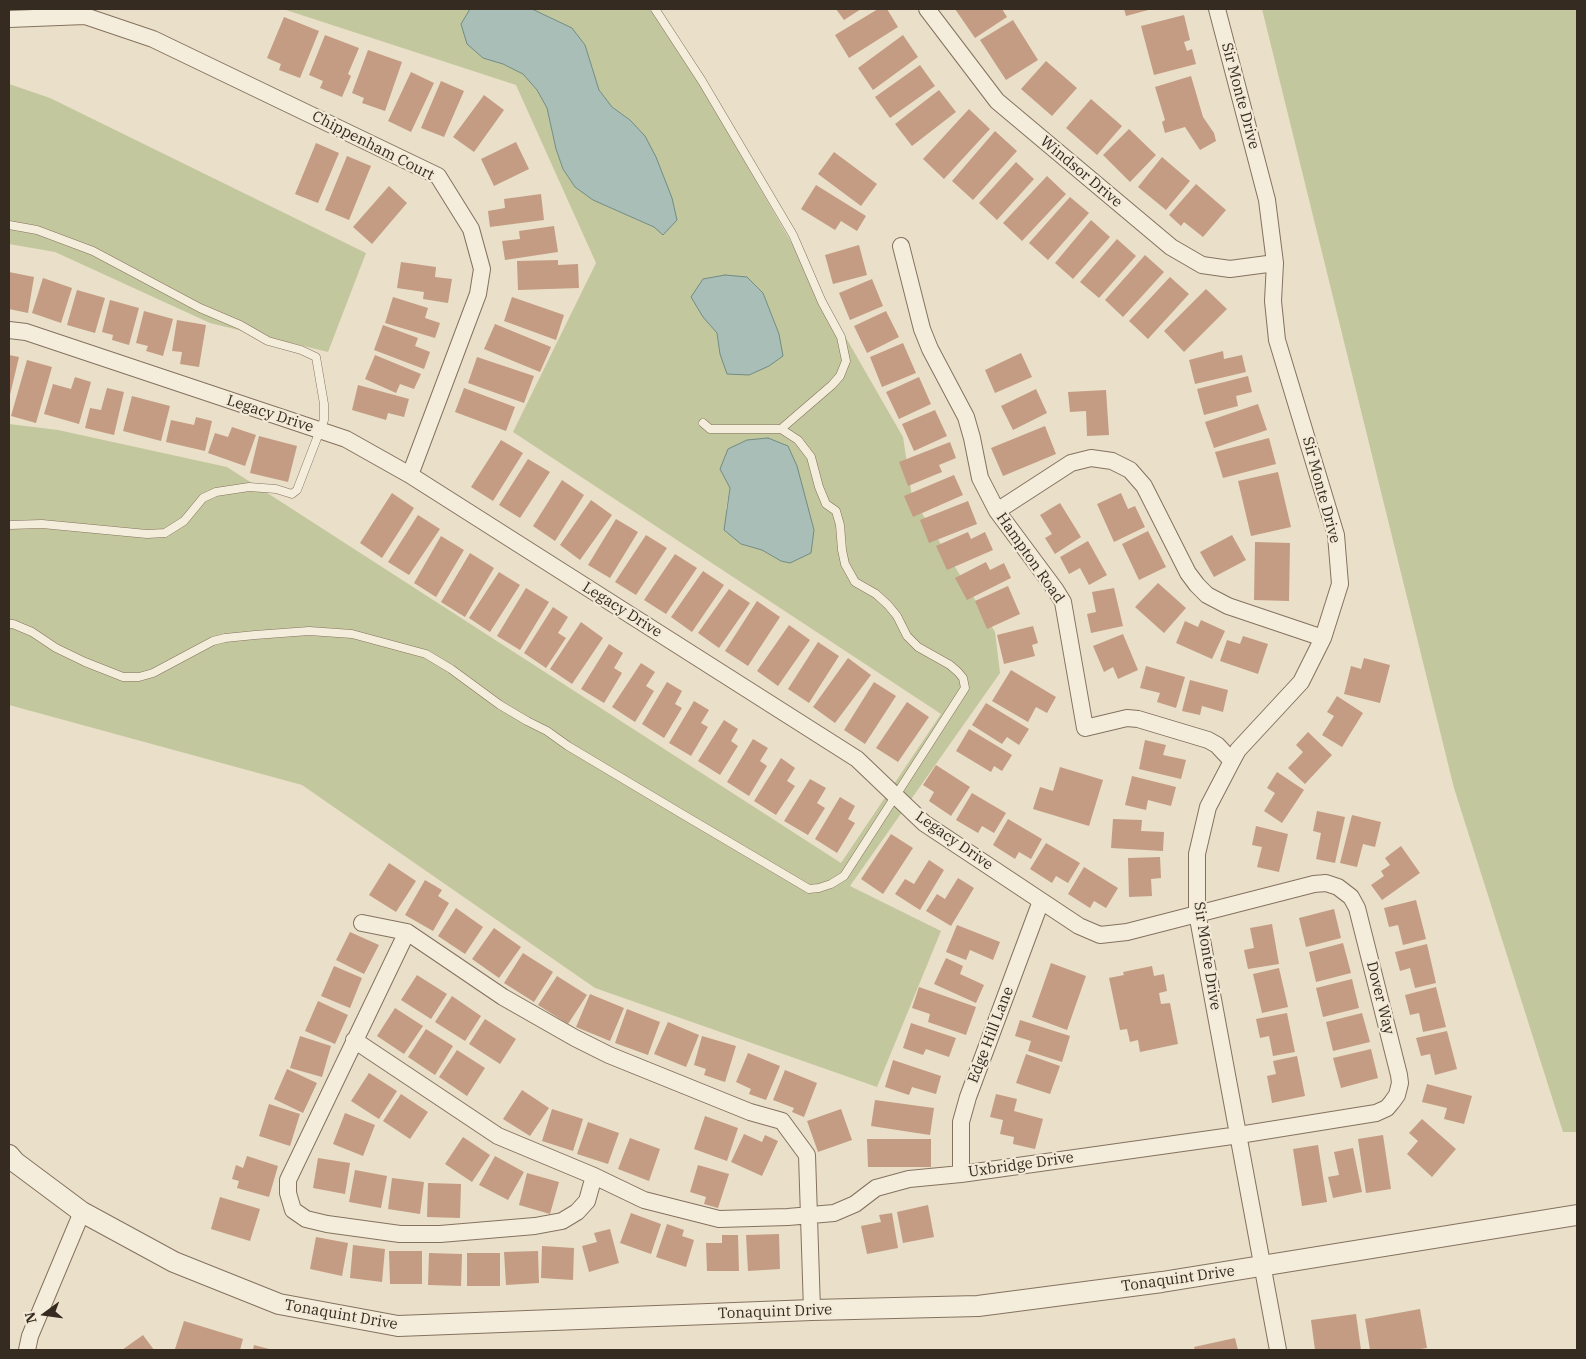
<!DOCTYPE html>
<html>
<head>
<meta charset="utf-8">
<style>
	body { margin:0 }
	#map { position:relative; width:1586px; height:1359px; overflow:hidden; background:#eadfc9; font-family:"IBM Plex Serif",serif }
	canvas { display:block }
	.frame { position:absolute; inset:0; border:10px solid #362b21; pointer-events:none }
	.north { position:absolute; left:20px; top:1289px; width:50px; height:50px; -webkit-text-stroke:4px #f2e9d7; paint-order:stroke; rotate:256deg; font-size:14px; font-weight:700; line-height:20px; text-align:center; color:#362b21 }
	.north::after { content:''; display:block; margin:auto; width:18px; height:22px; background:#362b21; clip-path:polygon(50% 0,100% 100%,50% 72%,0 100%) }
</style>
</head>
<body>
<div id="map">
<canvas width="1586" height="1359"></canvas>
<div class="frame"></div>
<div class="north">N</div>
</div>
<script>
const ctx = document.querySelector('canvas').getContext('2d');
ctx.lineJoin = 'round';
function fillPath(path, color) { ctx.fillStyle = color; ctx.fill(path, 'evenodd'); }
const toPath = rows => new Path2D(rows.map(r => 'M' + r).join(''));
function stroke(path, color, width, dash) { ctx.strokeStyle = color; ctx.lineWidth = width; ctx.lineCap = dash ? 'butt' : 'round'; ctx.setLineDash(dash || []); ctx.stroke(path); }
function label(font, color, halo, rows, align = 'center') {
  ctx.font = font + ' "IBM Plex Serif",serif'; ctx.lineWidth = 4.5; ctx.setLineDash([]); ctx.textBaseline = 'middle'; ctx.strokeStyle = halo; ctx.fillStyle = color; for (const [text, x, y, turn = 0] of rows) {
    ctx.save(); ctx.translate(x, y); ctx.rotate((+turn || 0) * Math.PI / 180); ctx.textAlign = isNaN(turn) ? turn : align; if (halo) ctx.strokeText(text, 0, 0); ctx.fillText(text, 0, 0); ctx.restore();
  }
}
fillPath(toPath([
	[283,9,470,9,461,24,483,58,503,64,523,74,537,90,547,108,556,149,563,169,575,187,594,200,654,227,630,120,612,107,599,90,585,45,572,28,532,9,657,9,903,437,912,497,995,632,1000,673,850,886,941,931,877,1087,595,988,302,785,9,705,9,424,58,430,227,467,841,863,941,714,513,432,596,263,516,85],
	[747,277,763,293,779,334,720,354,717,333],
	[730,488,807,508,814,530,781,561,762,550,741,544,726,509],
	[1262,9,1577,9,1577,1132,1563,1132,1454,788],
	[9,84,50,98,366,253,328,352,210,323,55,252,9,244]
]), '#c3c79d');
const water = toPath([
	[470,9,532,9,572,28,585,45,599,90,612,107,630,120,645,136,656,157,672,198,677,220,663,235,654,227,593,200,575,187,563,169,556,149,547,108,537,90,523,74,503,64,483,58,467,44,461,24,470,9],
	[725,275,747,277,763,293,779,334,783,356,769,366,749,375,727,374,720,354,717,333,703,317,691,297,703,279,725,275],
	[768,438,788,446,797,466,814,530,811,553,790,563,781,561,762,550,741,544,724,530,730,488,720,469,728,449,747,440,768,438]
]);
fillPath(water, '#a9beb7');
stroke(water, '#708c84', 1);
fillPath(toPath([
	[836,9,861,9,844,20],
	[878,9,887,9,898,27,849,58,835,35],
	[955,9,1002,9,1007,17,975,38],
	[1124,9,1152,9,1126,16],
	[1184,15,1190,40,1184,42,1187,51,1192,49,1196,64,1154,75,1141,26],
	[284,17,319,31,300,78,279,70,281,64,267,58],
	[1013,20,1038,60,1006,80,980,40],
	[325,35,359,48,348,74,351,76,342,97,320,88,323,81,309,75],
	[903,35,918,57,873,90,858,68],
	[368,50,402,62,385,111,362,103,364,98,352,93],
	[1046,61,1077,88,1052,116,1021,89],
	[920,65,935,86,890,118,875,97],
	[411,72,434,83,411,132,388,121],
	[1191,76,1203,117,1214,133,1216,141,1200,150,1185,127,1165,133,1162,122,1165,120,1155,87],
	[441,81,464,91,444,137,421,128],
	[939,90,956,112,912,146,895,124],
	[484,95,504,110,474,152,453,137],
	[1091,99,1122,126,1097,155,1066,128],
	[969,109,990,129,944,179,923,159],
	[1129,129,1156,155,1130,182,1103,155],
	[995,131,1017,151,973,200,952,181],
	[516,142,529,169,494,186,481,159],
	[316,143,339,153,318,203,295,194],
	[834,152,877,184,861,206,818,174],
	[347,156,371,166,349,220,325,210],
	[1162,157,1190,181,1166,210,1138,187],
	[1016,162,1034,179,997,220,979,203],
	[1047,176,1066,194,1022,241,1003,223],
	[1196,184,1226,210,1203,237,1184,222,1181,226,1169,215],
	[816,185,866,216,857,231,841,221,835,230,801,209],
	[389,186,407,203,372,244,353,227],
	[541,194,544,220,490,227,488,211,505,208,504,199],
	[1070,197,1089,213,1048,260,1029,243],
	[1091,220,1110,237,1073,279,1055,263],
	[554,226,558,252,505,260,502,241,520,239,519,231],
	[1117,239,1136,256,1099,298,1080,282],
	[859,245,867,275,833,284,825,255],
	[1145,255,1164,272,1123,317,1105,300],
	[558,260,558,265,578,264,579,288,518,290,517,261],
	[401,262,436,267,435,277,452,279,448,303,423,299,424,292,397,288],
	[9,272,34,277,28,313,9,309],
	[1170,277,1189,294,1148,339,1129,321],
	[43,278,72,288,61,323,32,313],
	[872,279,883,306,850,320,839,293],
	[1206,289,1227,309,1184,352,1164,331],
	[77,290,105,298,95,333,67,325],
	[393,297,428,308,425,318,440,323,435,338,385,323],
	[512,297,564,315,556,340,504,321],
	[110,300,139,308,129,345,112,340,113,335,102,332],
	[144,311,173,319,163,356,146,351,148,346,136,343],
	[886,311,899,337,867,353,854,326],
	[177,320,206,325,199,367,180,364,182,352,172,351],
	[495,324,551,347,540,372,484,349],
	[383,325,418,338,415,346,430,352,424,369,374,350],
	[903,343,916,373,882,387,870,357],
	[1223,351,1224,359,1242,355,1246,372,1195,384,1189,360],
	[1021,353,1032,377,995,393,985,370],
	[9,355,19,357,9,399],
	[375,355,421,374,414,389,400,384,396,393,365,379],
	[477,357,534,376,524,403,468,383],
	[27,360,52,367,36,423,11,416],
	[1248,376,1252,392,1236,396,1238,406,1204,415,1197,389],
	[75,377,91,382,79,424,44,414,53,384,71,389],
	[919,377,931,404,899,419,886,392],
	[358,385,409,399,404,417,388,413,386,420,352,410],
	[107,388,124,392,114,435,85,428,90,408,101,410],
	[464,388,515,407,506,431,455,412],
	[1036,389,1047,413,1013,430,1001,406],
	[1106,390,1109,435,1087,436,1086,411,1070,412,1068,392],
	[132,396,170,406,161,441,123,431],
	[1258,404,1267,430,1214,448,1205,422],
	[935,410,947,436,914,451,902,424],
	[196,417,212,421,205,451,166,442,171,420,194,425],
	[1045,426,1056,454,1003,476,991,448],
	[232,427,256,435,245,466,208,453,215,433,228,437],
	[259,436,297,446,288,482,250,473],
	[1269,438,1276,464,1223,478,1215,452],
	[501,440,523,453,493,501,471,487],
	[950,442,956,458,939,465,942,472,908,486,899,462],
	[528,459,550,472,520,518,499,505],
	[1278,472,1291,527,1251,536,1238,481],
	[954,475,963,495,913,517,904,496],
	[562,480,584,495,555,541,533,526],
	[392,493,414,508,382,558,360,543],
	[1121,493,1128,509,1135,506,1145,527,1114,542,1097,504],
	[591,500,612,515,580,560,560,545],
	[968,501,977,524,929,543,920,520],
	[1060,503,1081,537,1055,554,1045,538,1052,534,1040,515],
	[418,515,440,529,409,575,388,562],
	[616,519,638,532,610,578,588,565],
	[1148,531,1166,567,1139,580,1122,544],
	[968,532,971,539,985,532,993,550,947,570,936,546],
	[646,535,667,548,636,595,615,582],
	[1232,535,1246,560,1214,577,1200,552],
	[441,536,464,550,436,597,414,583],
	[1088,541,1107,575,1089,585,1080,568,1069,574,1060,557],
	[1255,542,1290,543,1289,601,1254,600],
	[470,553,494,568,465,617,441,602],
	[675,554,697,568,666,614,644,600],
	[986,562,990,570,1004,563,1011,578,967,600,955,578],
	[703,571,724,585,692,632,671,617],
	[499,572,520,585,490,632,469,618],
	[1158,583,1186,608,1164,633,1135,607],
	[1008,586,1020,614,987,629,975,601],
	[526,588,549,602,520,650,497,636],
	[1114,588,1123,626,1091,633,1087,614,1096,612,1092,592],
	[729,589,750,603,719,648,698,633],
	[757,601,780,617,748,666,725,651],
	[553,607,568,617,558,633,566,638,546,668,524,653],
	[1201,620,1225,631,1212,659,1176,643,1185,621,1198,627],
	[581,622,603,638,572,684,550,669],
	[789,625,810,640,778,686,757,671],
	[1033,626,1038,643,1032,645,1035,656,1004,664,997,635],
	[1123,634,1138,670,1118,679,1113,667,1104,672,1093,646],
	[1243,636,1268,644,1258,674,1220,661,1227,640,1240,644],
	[818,642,839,656,809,703,788,689],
	[609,644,623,653,614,668,622,673,604,703,581,689],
	[848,658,871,675,835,723,813,707],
	[1364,658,1390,665,1380,703,1344,694,1351,666,1361,669],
	[641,663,655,672,646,686,654,691,635,722,612,707],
	[1146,666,1185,677,1176,708,1157,702,1160,693,1140,688],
	[1011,670,1056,697,1047,713,1036,707,1028,722,992,701],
	[1190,680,1228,690,1223,712,1202,706,1200,715,1182,711],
	[667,682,682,691,675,704,682,708,664,738,642,724],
	[874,682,896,696,865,744,844,730],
	[1337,696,1363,713,1342,747,1322,735,1334,716,1327,712],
	[694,701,709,710,701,723,708,727,691,756,669,743],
	[907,702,929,717,898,762,876,748],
	[986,703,1029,729,1019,745,1007,737,1002,744,972,725],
	[724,720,738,729,731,741,738,746,720,775,698,761],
	[969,729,1012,755,1002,771,994,766,991,772,956,751],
	[1308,732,1332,755,1305,784,1288,768,1303,752,1296,745],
	[753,739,768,748,760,761,767,766,749,796,727,782],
	[1145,740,1166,745,1163,755,1186,760,1181,779,1139,769],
	[781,758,795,768,787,781,795,786,776,815,754,801],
	[936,765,970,787,951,816,929,801,934,792,923,785],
	[1060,767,1103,780,1089,826,1033,809,1040,787,1053,791],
	[1277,772,1304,790,1282,823,1264,811,1275,793,1267,788],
	[1132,776,1176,787,1171,806,1148,800,1146,810,1125,805],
	[810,779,826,788,817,803,825,808,808,835,784,821],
	[972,793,1006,813,994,833,982,826,978,833,956,820],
	[840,797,855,806,848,819,855,823,837,853,815,839],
	[1317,811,1345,817,1335,863,1316,859,1321,833,1313,831],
	[1352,815,1381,822,1375,847,1363,844,1357,867,1340,863],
	[1008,819,1042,839,1031,859,1019,852,1015,859,993,845],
	[1113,819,1142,820,1141,831,1164,832,1163,851,1111,848],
	[1256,826,1288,834,1279,872,1257,867,1262,847,1252,845],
	[891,834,913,848,883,894,861,879],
	[1046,843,1080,863,1068,883,1056,876,1052,883,1030,869],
	[1401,846,1420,873,1382,900,1371,885,1384,876,1381,871,1390,865,1385,858],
	[1160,857,1161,878,1151,879,1152,896,1129,897,1128,858],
	[929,860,944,870,920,910,895,894,905,879,914,884],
	[389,863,416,881,396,912,369,895],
	[1084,867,1118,888,1106,908,1094,901,1090,908,1068,894],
	[958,878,974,888,951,926,926,911,937,894,945,899],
	[425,880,442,890,438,896,449,903,433,931,405,915],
	[1416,900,1426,939,1403,945,1398,925,1389,927,1384,908],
	[456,908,483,927,465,954,438,936],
	[1334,909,1341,938,1306,947,1299,918],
	[1272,924,1279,964,1248,969,1244,950,1254,948,1250,928],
	[957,925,1000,942,993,960,970,950,966,960,946,952],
	[494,928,521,947,499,978,472,959],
	[350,932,379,945,364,974,336,960],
	[1343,943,1351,973,1316,982,1309,952],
	[1427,944,1436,983,1415,988,1410,968,1400,971,1395,952],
	[523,953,553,972,534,1002,504,983],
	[946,958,963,966,960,974,984,985,976,1003,934,984],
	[1051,963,1086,976,1067,1030,1032,1017],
	[334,966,362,978,350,1008,321,996],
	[1152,966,1154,976,1164,974,1167,991,1159,993,1161,1004,1170,1003,1178,1044,1140,1052,1138,1040,1130,1042,1127,1029,1120,1030,1109,978,1124,975,1123,972],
	[1279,968,1288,1007,1262,1013,1253,974],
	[417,975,447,994,431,1019,401,1000],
	[557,976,587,995,568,1024,538,1005],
	[1352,979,1359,1008,1323,1017,1316,988],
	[919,987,976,1007,966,1035,928,1022,930,1014,912,1008],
	[1436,987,1446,1027,1423,1032,1419,1013,1410,1015,1405,995],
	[590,994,624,1008,610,1041,576,1027],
	[452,996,481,1016,465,1041,435,1022],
	[318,1001,348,1015,335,1044,305,1031],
	[395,1008,423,1026,404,1054,377,1036],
	[627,1009,660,1022,648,1055,615,1043],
	[1287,1013,1295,1052,1273,1056,1269,1036,1260,1038,1256,1019],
	[1362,1013,1370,1042,1333,1051,1326,1022],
	[485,1019,516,1039,500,1064,469,1044],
	[1020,1020,1070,1036,1062,1062,1028,1051,1031,1041,1015,1036],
	[668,1022,699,1035,686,1067,654,1054],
	[911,1023,956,1038,949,1057,926,1049,923,1055,903,1048],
	[426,1029,453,1046,435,1075,408,1057],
	[1447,1031,1457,1069,1435,1075,1430,1054,1421,1056,1416,1038],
	[300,1036,331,1046,322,1077,290,1068],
	[702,1036,736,1046,725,1082,704,1075,706,1069,694,1065],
	[1371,1049,1378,1078,1341,1088,1333,1058],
	[457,1050,485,1068,467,1096,439,1077],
	[748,1053,780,1066,766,1100,749,1094,751,1089,736,1082],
	[1026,1054,1060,1066,1050,1094,1016,1083],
	[1297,1056,1305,1096,1272,1103,1267,1076,1276,1074,1273,1061],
	[893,1060,941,1076,936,1094,912,1087,909,1095,885,1087],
	[287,1069,317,1083,303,1113,274,1099],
	[785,1070,817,1083,804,1117,792,1112,794,1108,773,1100],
	[369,1073,397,1091,379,1119,351,1101],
	[1427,1084,1472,1096,1464,1124,1444,1119,1447,1108,1422,1102],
	[522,1090,549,1108,530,1136,503,1119],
	[401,1094,428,1112,410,1139,383,1121],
	[996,1094,1017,1099,1014,1111,1043,1119,1035,1149,1013,1144,1014,1137,1000,1134,1003,1120,990,1117],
	[875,1100,934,1108,930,1135,871,1126],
	[269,1104,300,1114,290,1146,259,1136],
	[552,1109,583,1119,573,1151,542,1141],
	[841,1109,852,1140,818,1152,807,1121],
	[345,1113,375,1125,363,1156,333,1144],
	[705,1116,738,1128,727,1161,694,1149],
	[1422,1119,1456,1149,1432,1177,1407,1154,1418,1141,1409,1133],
	[588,1122,619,1133,608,1164,577,1154],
	[744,1134,762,1142,765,1135,778,1141,762,1176,731,1162],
	[1383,1135,1391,1189,1366,1193,1358,1139],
	[463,1137,490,1155,472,1182,445,1164],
	[630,1138,660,1149,649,1181,618,1169],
	[867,1139,931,1139,931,1167,868,1167],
	[1318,1145,1327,1202,1302,1206,1293,1149],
	[1353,1148,1362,1192,1333,1198,1328,1177,1339,1175,1334,1152],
	[247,1156,278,1166,269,1197,237,1188,239,1181,232,1179,236,1165,243,1168],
	[495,1156,524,1172,508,1200,479,1185],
	[318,1158,350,1163,345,1194,313,1188],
	[698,1165,729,1174,718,1208,704,1204,706,1197,690,1192],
	[355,1170,387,1176,381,1208,349,1202],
	[527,1173,559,1182,550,1214,519,1205],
	[392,1178,424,1182,420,1214,388,1209],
	[428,1183,461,1184,460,1218,427,1217],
	[220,1197,260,1209,250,1241,211,1229],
	[928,1205,934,1237,903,1243,897,1212],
	[631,1213,661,1224,651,1254,620,1243],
	[892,1213,898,1248,867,1254,861,1226,881,1222,879,1215],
	[667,1224,684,1230,682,1236,694,1240,686,1267,656,1257],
	[610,1229,619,1263,589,1272,582,1246,597,1242,594,1233],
	[779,1234,780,1269,748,1271,746,1235],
	[722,1235,738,1235,739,1271,707,1271,706,1243,722,1243],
	[316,1237,348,1243,342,1276,310,1269],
	[353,1245,385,1249,382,1282,350,1278],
	[542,1246,574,1248,573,1280,541,1278],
	[389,1251,422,1251,422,1284,390,1284],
	[538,1251,539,1283,506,1285,504,1252],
	[429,1253,462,1254,461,1286,428,1285],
	[467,1253,500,1253,500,1286,467,1286],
	[1420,1309,1427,1348,1413,1350,1370,1350,1365,1319],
	[1356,1314,1361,1350,1315,1350,1311,1320],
	[184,1321,243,1339,240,1350,179,1350,175,1349],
	[143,1335,154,1350,122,1350],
	[1235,1338,1238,1350,1195,1350,1194,1347],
	[254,1345,273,1350,253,1350]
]), '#c39c83');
const service = toPath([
	[655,9,702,81,793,235,822,302,841,337,846,361,840,376,832,385,781,429],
	[9,225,37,230,93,251,200,308,240,325,268,341,301,350,316,357,324,404,324,420,297,490,292,494,276,489,249,487,216,492,203,498,184,521,165,533,147,534,42,524,9,525],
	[9,624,13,624,32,632,56,648,85,662,123,677,139,677,153,673,213,641,225,638,255,635,309,631,352,634,426,654,451,669,500,705,527,721,547,731,568,746,682,814,809,889,819,888,831,884,844,876,965,688,963,678,958,672,950,665,918,647,907,636,897,616,888,605,876,594,855,582,845,564,842,550,840,525,836,511,826,504,819,487,811,457,798,440,781,429,710,429,703,423]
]);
const minor = toPath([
	[927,9,997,101,1171,247,1202,265,1230,269,1275,263],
	[1217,9,1267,200,1275,263,1273,301,1277,340,1336,535,1340,584,1323,638,1301,682,1238,750,1232,761,1208,807,1197,854,1197,913,1278,1350],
	[9,19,85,16,153,39,438,176,471,229,482,269,478,294,410,475],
	[901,246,922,329,930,349,966,417,972,438,980,478,997,511,1055,589,1063,602,1085,728,1127,718,1138,719,1208,740,1217,745,1232,761],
	[9,330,26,332,346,439,410,475,857,759,924,823,1079,926,1100,935,1127,932,1314,884,1326,883,1338,887,1351,897,1357,908,1399,1075,1400,1083,1397,1095,1392,1102,1387,1108,1376,1113,1239,1135,961,1174,909,1179,876,1188,855,1204,834,1213,788,1217,719,1219,644,1200,594,1176,498,1136,354,1040],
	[997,511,1071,463,1091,458,1112,461,1130,470,1144,486,1188,573,1197,585,1207,595,1228,606,1323,638],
	[362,923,407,932,503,997,575,1038,609,1055,750,1112,782,1121,807,1155,812,1310],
	[407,932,288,1180,288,1193,293,1210,306,1219,327,1224,400,1234,440,1234,535,1226,562,1221,577,1212,587,1201,594,1176],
	[961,1174,961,1122,968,1097,1041,901],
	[27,1350,30,1336,82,1212]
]);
const tertiary = toPath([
	[9,1155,15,1162,82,1212,174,1262,279,1304,398,1326,812,1310,978,1306,1162,1282,1577,1215]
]);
stroke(service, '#84725f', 9);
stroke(minor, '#84725f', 18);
stroke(tertiary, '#84725f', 22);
stroke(service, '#f5eddb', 8);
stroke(minor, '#f5eddb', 16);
stroke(tertiary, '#f5eddb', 20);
label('15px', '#362b21', '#f2e9d7', [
	["Sir Monte Drive",1240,96,75],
	["Chippenham Court",373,146,27],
	["Windsor Drive",1081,172,40],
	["Legacy Drive",270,414,18],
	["Sir Monte Drive",1321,490,75],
	["Hampton Road",1030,558,55],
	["Legacy Drive",622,610,32],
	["Legacy Drive",954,841,35],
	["Sir Monte Drive",1207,956,81],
	["Dover Way",1380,998,76],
	["Edge Hill Lane",991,1035,-69],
	["Uxbridge Drive",1021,1165,-8],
	["Tonaquint Drive",1178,1279,-8],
	["Tonaquint Drive",775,1312,-2],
	["Tonaquint Drive",341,1315,10]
]);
</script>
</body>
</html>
